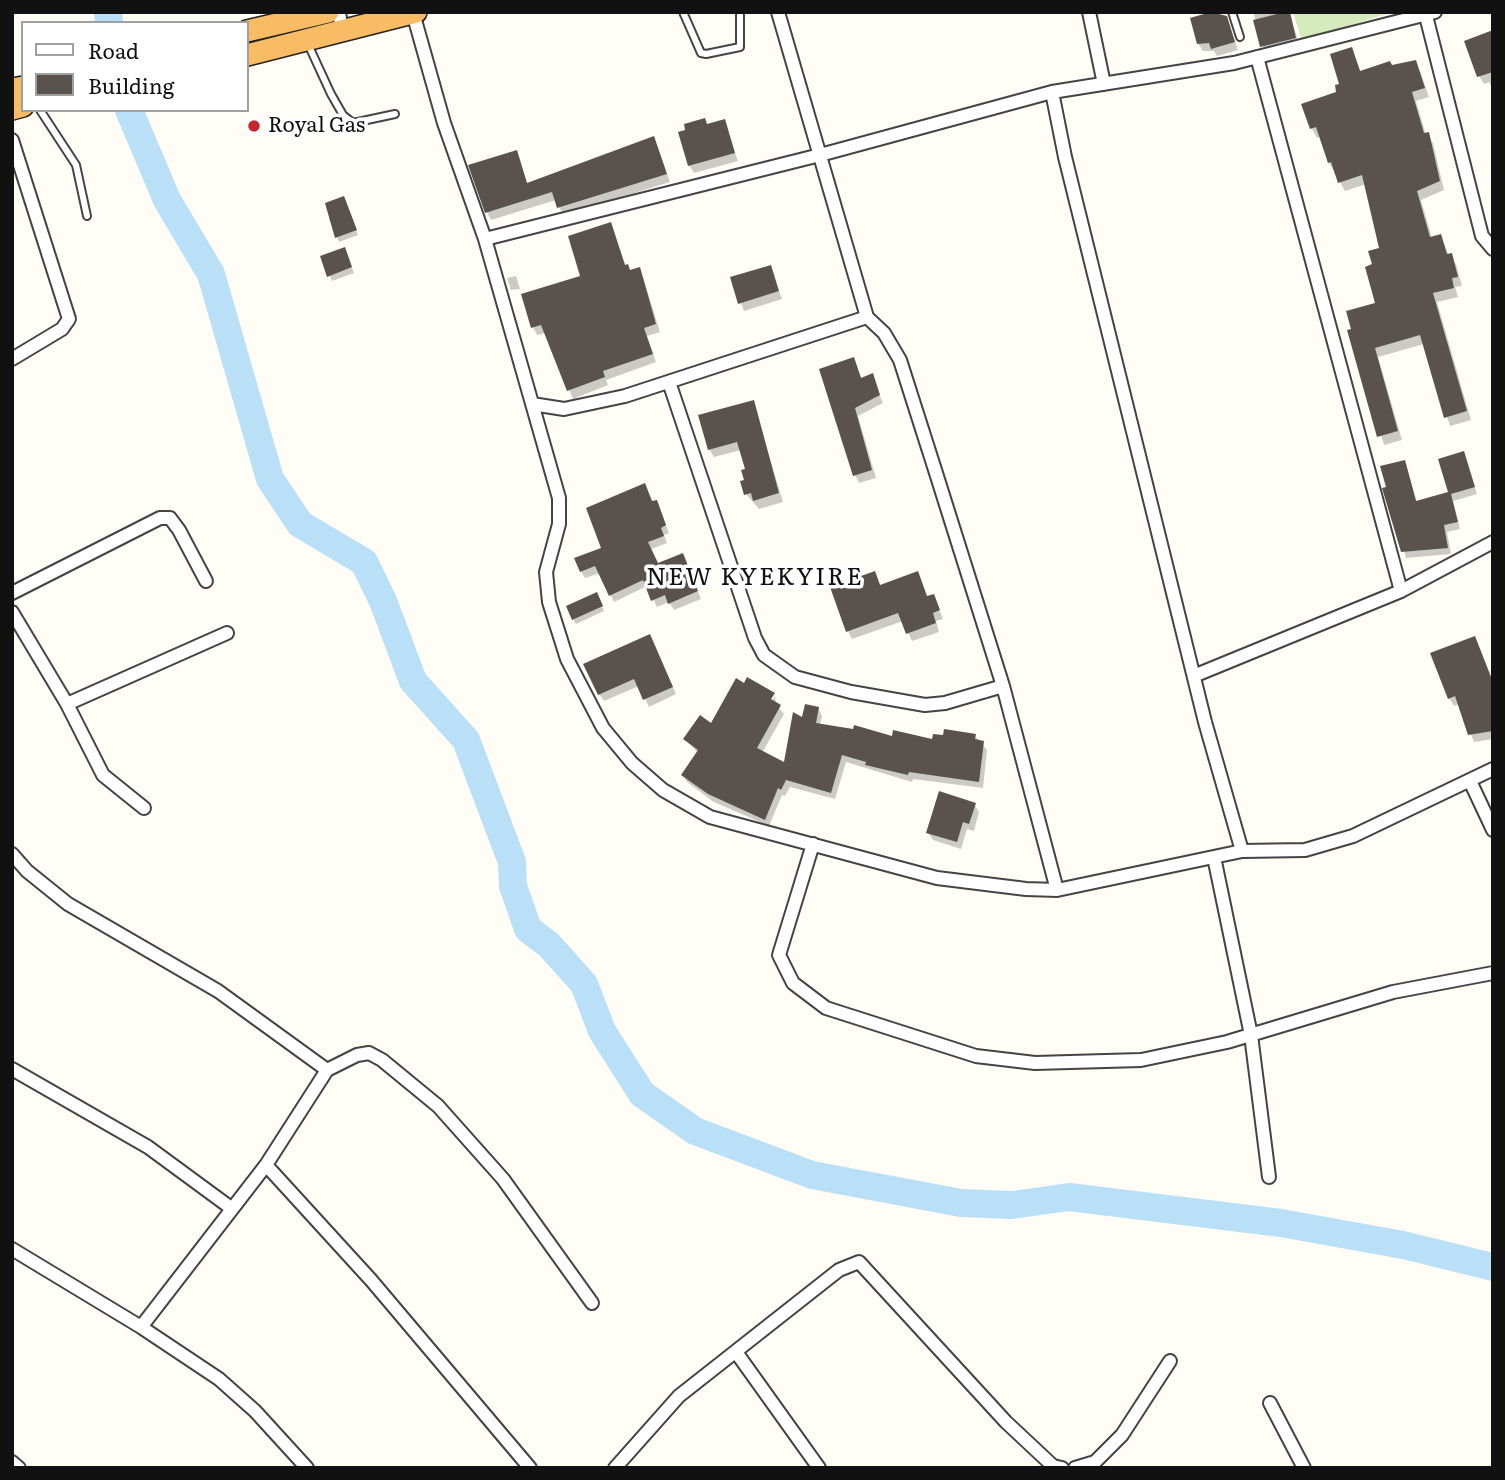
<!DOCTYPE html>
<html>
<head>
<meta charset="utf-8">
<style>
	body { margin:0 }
	#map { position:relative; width:1505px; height:1480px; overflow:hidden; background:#fffdf5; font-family:Literata,serif }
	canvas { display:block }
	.frame { position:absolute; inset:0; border:14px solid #111; pointer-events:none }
	.legend { position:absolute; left:21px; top:21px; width:228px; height:91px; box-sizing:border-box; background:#fff; border:2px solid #a0a0a0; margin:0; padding:9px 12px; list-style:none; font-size:21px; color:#111 }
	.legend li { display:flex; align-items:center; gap:14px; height:35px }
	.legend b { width:35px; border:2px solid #a0a0a0 }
</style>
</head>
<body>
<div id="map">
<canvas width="1505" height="1480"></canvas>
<div class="frame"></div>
<ul class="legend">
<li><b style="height:9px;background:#fff"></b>Road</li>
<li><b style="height:19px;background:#5a524d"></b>Building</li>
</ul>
</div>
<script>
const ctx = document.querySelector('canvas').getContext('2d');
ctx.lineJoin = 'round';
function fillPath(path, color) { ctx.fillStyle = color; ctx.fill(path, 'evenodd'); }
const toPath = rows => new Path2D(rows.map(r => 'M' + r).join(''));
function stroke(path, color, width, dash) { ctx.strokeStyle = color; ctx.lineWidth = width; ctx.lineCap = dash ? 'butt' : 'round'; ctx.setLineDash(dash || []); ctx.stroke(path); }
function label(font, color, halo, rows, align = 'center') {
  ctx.font = font + ' Literata,serif'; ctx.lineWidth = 7; ctx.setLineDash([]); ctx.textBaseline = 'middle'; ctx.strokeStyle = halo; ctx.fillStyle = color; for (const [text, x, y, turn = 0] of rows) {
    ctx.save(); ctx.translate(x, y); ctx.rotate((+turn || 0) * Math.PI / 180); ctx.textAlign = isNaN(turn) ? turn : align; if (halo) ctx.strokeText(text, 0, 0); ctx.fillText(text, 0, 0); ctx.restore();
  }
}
fillPath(toPath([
	[1293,12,1389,12,1389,13,1302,41]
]), '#d5ebbd');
fillPath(toPath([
	[1253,12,1289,13,1300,46,1266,55],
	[1226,16,1238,50,1217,56,1214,51,1203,51,1198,43],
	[1493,32,1493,86,1492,87,1489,82,1484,84,1479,76,1466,42],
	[1351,49,1361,72,1415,62,1420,71,1429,97,1416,101,1426,135,1433,143,1444,190,1421,200,1432,238,1441,236,1449,256,1456,264,1462,286,1455,287,1458,297,1437,302,1471,420,1450,426,1424,344,1378,357,1402,440,1384,445,1349,331,1377,304,1374,265,1381,249,1366,184,1345,191,1329,163,1321,136,1317,138,1312,129,1303,105,1339,93],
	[724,121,738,161,694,173,689,165,708,125],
	[654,138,670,182,563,215,556,200,491,220,487,212,516,152,528,185],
	[346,203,358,235,339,242,329,219],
	[610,225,626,267,631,272,639,270,643,277,660,332,647,336,656,362,606,380,608,385,573,399,546,333,537,335,533,327,582,277],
	[347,254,354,273,332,281,322,257],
	[770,267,782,299,744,311,732,278],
	[516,276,520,289,511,290,507,278],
	[853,360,862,379,872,376,883,403,858,416,876,478,859,483,855,475],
	[753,402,783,502,759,509,746,494,747,470,741,450,714,457,709,449],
	[1463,453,1477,494,1453,501,1460,529,1447,532,1451,554,1406,558,1388,488,1405,462,1417,502,1450,493],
	[652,503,660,509,669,533,664,535,667,543,651,549,658,565,686,562,701,599,674,610,669,602,657,607,647,586,614,602,600,573,585,578,581,571],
	[874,573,881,586,927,598,937,604,943,619,936,621,939,632,912,641,903,621,852,639,848,631],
	[599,599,604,611,576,624,573,619],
	[653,644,676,694,649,707,639,686,604,701,599,694],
	[1432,654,1493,682,1493,739,1474,742,1459,704,1454,706,1449,698],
	[773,694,768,708,775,696,776,704,784,714,762,753,785,764,804,720,818,708,822,716,820,725,893,738,933,741,974,735,987,750,983,788,913,779,912,782,846,762,835,799,790,787,785,796,782,795,769,826,714,802,687,782,683,775,698,753,685,739],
	[974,804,979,812,974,831,967,829,961,849,933,840,928,832]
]), '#0003');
stroke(toPath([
	[108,12,109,23],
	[129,110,167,200,211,274,270,479,300,524,364,562,383,601,413,681,466,740,512,862,513,886,528,929,549,945,584,984,602,1031,642,1094,695,1131,812,1175,961,1203,1012,1205,1069,1197,1281,1223,1403,1245,1493,1267]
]), '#b9e0f7', 28);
fillPath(toPath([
	[1211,12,1227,16,1235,42,1211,49,1209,43,1197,44,1190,18],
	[1285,12,1290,12,1296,38,1260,47,1253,20],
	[1493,30,1493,72,1477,77,1464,41],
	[1352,47,1360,71,1390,61,1392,65,1416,60,1425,88,1412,92,1424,133,1429,132,1440,181,1417,191,1430,237,1441,234,1447,254,1452,253,1458,277,1452,278,1454,288,1433,293,1467,411,1444,418,1420,335,1375,348,1398,431,1377,437,1347,330,1351,329,1346,311,1375,303,1365,267,1372,264,1368,251,1379,248,1362,175,1338,183,1331,162,1328,163,1316,127,1310,129,1301,104,1336,92,1335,85,1339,84,1330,54],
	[705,118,707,124,725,119,735,153,688,166,678,132,685,130,684,124],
	[654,136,667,174,557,208,552,192,485,213,468,165,517,150,527,183],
	[344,196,357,230,335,238,325,203],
	[611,222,625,265,628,264,630,270,640,267,656,324,644,328,653,354,603,371,605,377,567,391,541,325,531,328,521,294,580,276,568,236],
	[345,247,352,267,327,277,320,256],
	[771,265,779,291,738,304,730,277],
	[854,357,861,378,873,373,880,395,855,408,872,470,853,476,819,369],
	[754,400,779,493,753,501,751,493,744,495,740,481,744,480,741,470,745,469,737,442,708,450,698,415],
	[1464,451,1475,487,1451,494,1458,522,1444,525,1448,548,1401,552,1382,488,1386,487,1380,466,1405,460,1416,501,1448,492,1438,459],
	[645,483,652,501,657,500,666,525,661,528,664,536,648,542,658,563,683,553,698,591,668,604,665,595,651,601,643,580,609,596,595,566,580,572,574,558,601,548,586,508],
	[875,571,880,585,918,571,927,596,934,594,940,610,933,613,936,623,906,634,898,613,846,632,830,587],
	[597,592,603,606,572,620,566,606],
	[650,634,673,687,643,700,634,679,598,695,583,664],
	[1475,636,1493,682,1493,731,1468,735,1455,696,1448,699,1430,653],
	[747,677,775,693,771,699,781,705,757,748,784,762,793,712,802,717,805,704,819,707,816,723,853,729,854,725,892,736,893,730,932,739,933,734,943,735,944,729,976,734,975,739,984,741,979,782,909,772,908,775,865,765,866,762,842,755,831,793,786,780,781,790,778,788,765,820,708,794,681,775,698,750,683,739,700,715,711,723,736,678,744,683],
	[939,791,976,803,969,824,963,822,957,842,926,833]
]), '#5a524d');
const service = toPath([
	[683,12,701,53,706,54,740,47,740,12],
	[1232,12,1240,37],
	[307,42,331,94,343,115,353,123,395,114],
	[40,110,76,165,87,216]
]);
const minor = toPath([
	[339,12,342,31],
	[778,12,867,317,884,333,900,360,936,473,1003,686,1057,890],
	[1089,12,1104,84],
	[1425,12,1482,236,1493,249],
	[413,13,444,123,485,239,559,498,559,524,546,572,549,602,567,659,603,728,632,763,663,790,710,817,937,878,1026,889,1057,890,1242,851],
	[1257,57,1401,591],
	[1052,92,1065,157,1205,722,1242,851,1305,850,1353,836,1493,769],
	[12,140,69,319,62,329,12,359],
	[485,239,820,155,1052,92,1234,63,1435,12],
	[669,382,755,638,764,655,795,677,851,692,925,705,945,703,1003,686],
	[532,404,564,409,625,396,867,317],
	[12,593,160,518,170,518,179,530,206,581],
	[12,612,67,704,103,775,144,808],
	[1196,675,1401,591,1493,542],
	[67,704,227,633],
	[1470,781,1493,830],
	[813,844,779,955,793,983,826,1008,976,1056,1035,1063,1141,1060,1227,1042,1393,992,1493,973],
	[12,854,27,871,68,904,218,991,327,1070],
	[1214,857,1251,1035,1269,1177],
	[12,1069,148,1147,231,1208],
	[266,1165,371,1280,530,1468],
	[12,1249,141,1327,219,1379,255,1411,307,1468],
	[141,1327,266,1165,327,1070,357,1055,369,1053,382,1060,438,1106,503,1179,592,1303],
	[736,1352,819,1468],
	[1270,1403,1304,1468],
	[12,1462,19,1468],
	[615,1468,679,1396,839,1270,859,1262,1006,1422,1053,1466,1062,1468],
	[1075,1468,1095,1462,1122,1435,1170,1361]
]);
const trunk = toPath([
	[247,31,328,12],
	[247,55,416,12],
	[12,89,23,87],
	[12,109,23,106]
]);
stroke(service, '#444', 10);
stroke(minor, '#444', 16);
stroke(trunk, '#222', 24);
stroke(service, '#fff', 6);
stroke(minor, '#fff', 12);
stroke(trunk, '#f7bc64', 21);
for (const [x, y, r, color] of [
	[254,126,7,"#c4262e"]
]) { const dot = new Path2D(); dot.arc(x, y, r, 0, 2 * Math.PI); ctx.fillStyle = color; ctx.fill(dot); stroke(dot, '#fff', 2.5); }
label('21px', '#111', '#fff', [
	["Royal Gas",268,126]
], 'left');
ctx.letterSpacing = '2px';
label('24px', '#111', '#fff', [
	["NEW KYEKYIRE",755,578]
]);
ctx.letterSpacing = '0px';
</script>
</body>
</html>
